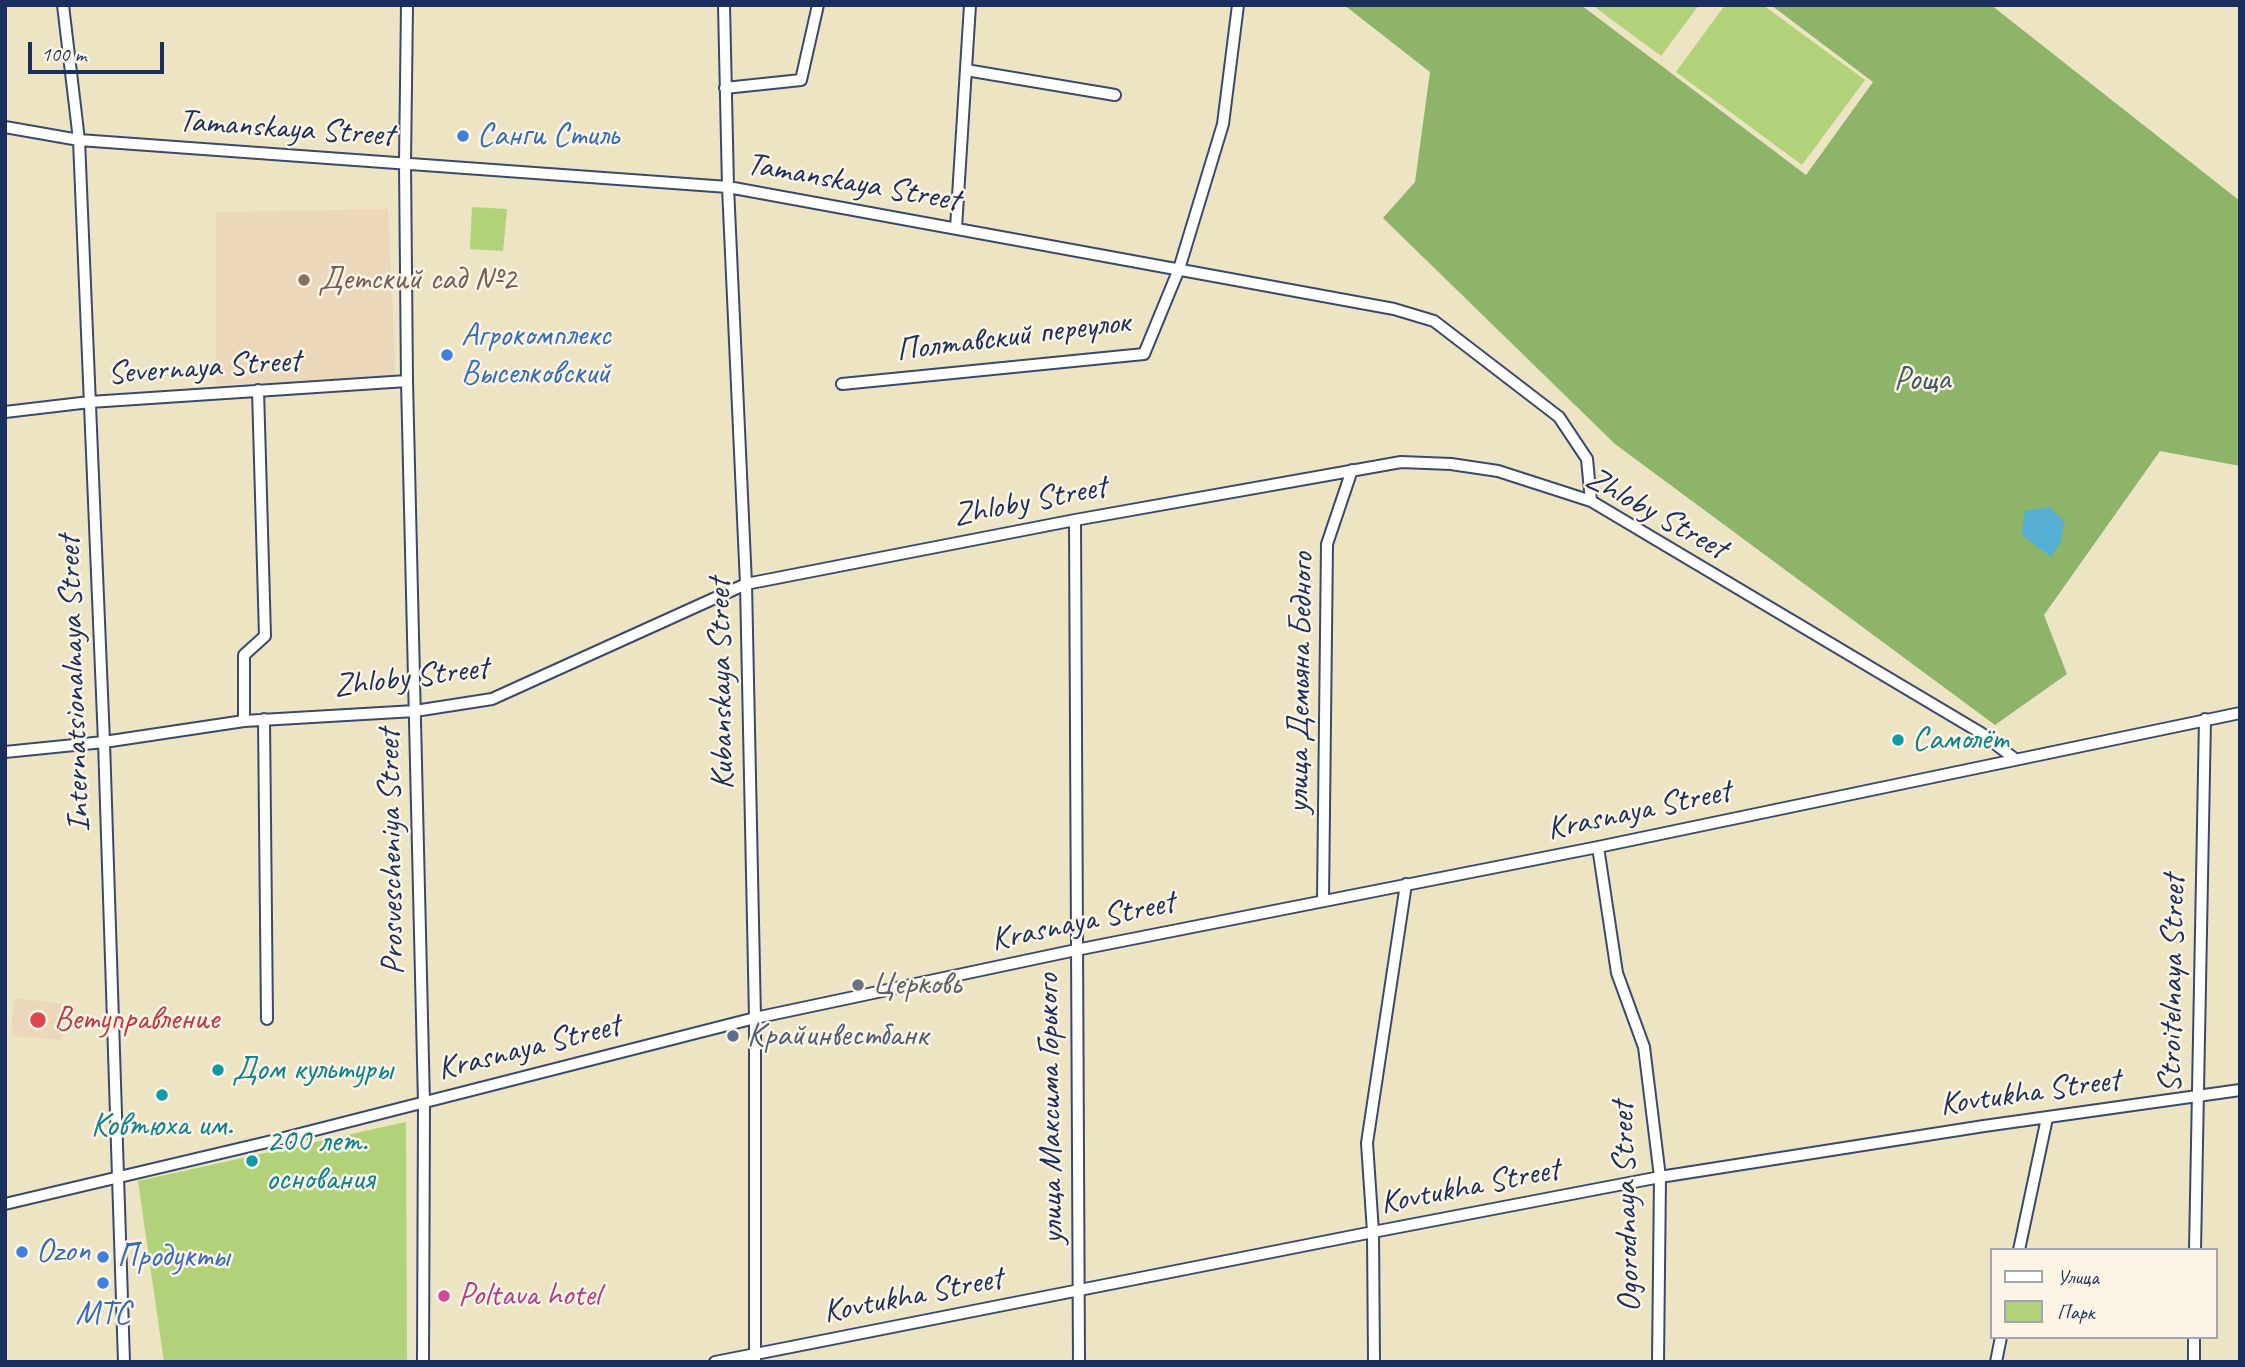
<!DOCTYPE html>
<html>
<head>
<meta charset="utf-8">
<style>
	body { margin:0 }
	#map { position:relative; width:2245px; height:1367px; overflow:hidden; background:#ede4c4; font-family:Caveat,sans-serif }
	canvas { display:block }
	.frame { position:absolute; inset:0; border:7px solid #1b2f5e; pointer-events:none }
	.legend { position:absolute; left:1990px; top:1248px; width:228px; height:91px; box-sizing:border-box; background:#fcf5e5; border:2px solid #a2a6af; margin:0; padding:9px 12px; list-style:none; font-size:21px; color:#1b2f5e }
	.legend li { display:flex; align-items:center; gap:14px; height:35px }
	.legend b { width:35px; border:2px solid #a2a6af }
	.scale { position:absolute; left:28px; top:42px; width:136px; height:32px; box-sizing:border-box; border:4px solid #1b2f5e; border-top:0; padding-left:9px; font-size:21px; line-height:24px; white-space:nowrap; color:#1b2f5e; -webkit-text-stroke:5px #fcf5e5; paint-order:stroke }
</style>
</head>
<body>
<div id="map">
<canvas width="2245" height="1367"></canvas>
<div class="frame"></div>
<ul class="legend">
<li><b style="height:9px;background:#fff"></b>Улица</li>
<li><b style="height:19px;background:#b2d279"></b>Парк</li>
</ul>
<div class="scale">100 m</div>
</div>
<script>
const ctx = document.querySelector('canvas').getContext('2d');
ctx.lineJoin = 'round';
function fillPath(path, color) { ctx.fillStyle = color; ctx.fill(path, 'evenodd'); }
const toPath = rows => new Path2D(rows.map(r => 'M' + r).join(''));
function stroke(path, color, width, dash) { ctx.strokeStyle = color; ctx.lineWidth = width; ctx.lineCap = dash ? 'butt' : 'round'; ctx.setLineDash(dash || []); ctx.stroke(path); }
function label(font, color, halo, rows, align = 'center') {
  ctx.font = font + ' Caveat,sans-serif'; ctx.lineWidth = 5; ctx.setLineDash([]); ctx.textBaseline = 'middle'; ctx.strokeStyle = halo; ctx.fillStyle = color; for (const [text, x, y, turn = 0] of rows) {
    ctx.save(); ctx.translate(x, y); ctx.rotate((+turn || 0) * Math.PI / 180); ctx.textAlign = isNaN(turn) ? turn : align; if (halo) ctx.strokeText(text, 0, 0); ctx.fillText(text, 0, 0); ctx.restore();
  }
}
fillPath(toPath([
	[388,209,396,378,216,385,216,212],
	[14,998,65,1004,62,1040,11,1036]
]), '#ebd8ba');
fillPath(toPath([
	[1592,5,1699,5,1661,56],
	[1725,5,1763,5,1865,80,1802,165,1676,72],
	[472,207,507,209,503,251,470,249],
	[406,1122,407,1362,164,1362,138,1181]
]), '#b2d279');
fillPath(toPath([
	[1344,5,1581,5,1806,175,1873,82,1771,5,1991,5,2240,201,2240,466,2160,451,2044,615,2067,674,1995,725,1615,444,1383,218,1415,182,1430,72]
]), '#8db469');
fillPath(toPath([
	[2049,507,2064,521,2061,542,2051,557,2022,535,2025,511]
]), '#56afd4');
const minor = toPath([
	[63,5,79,140,104,742,124,1362],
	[407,5,405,163,407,381,424,1103,423,1362],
	[724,5,728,187,746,584,755,1018,755,1362],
	[966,70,1115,95],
	[725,88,801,80,818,5],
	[5,127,79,140,728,187,1394,309,1434,321,1559,417,1587,459,1591,501],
	[956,228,970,5],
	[842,384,1144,354,1179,269,1223,124,1238,5],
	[5,412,90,402,407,381],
	[1075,520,1079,1362],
	[264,719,267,1019],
	[244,721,244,655,265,636,258,390],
	[5,752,104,742,244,721,415,711,492,699,746,584,1075,520,1401,462,1451,464,1498,471,1591,501,1981,733,2015,759],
	[1598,847,1617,973,1644,1047,1660,1177,1658,1362],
	[1323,900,1327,544,1352,470],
	[5,1204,276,1140,755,1018,1076,950,1598,847,2240,713],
	[2019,1250,2047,1118],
	[2195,1250,2205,719],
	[715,1362,1373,1232,1660,1177,1984,1126,2240,1090],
	[1374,1362,1373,1232,1367,1143,1406,884],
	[1996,1362,2001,1337],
	[2194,1362,2194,1337]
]);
stroke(minor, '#3a4a6d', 14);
stroke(minor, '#fff', 10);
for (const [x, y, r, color] of [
	[463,136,7,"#3f7fe0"],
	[304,280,7,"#8d6e63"],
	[447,355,7,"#3f7fe0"],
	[1898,740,7,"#0f9aa8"],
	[858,985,7,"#6b7280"],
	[38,1020,9,"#e0444e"],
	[733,1036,7,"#5c6f8a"],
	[218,1070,7,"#0f9aa8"],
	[162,1095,7,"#0f9aa8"],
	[252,1161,7,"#0f9aa8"],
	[22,1252,7,"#3f7fe0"],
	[103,1257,7,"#3f7fe0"],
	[103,1283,7,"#3f7fe0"],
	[444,1296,7,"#d1479c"]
]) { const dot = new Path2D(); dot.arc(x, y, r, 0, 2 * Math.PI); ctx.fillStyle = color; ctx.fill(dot); stroke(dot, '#fcf5e5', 2.5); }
label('33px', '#1b2f5e', '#fcf5e5', [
	["Tamanskaya Street",286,129,4],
	["Tamanskaya Street",853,183,10],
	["Полтавский переулок",1013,337,-7],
	["Severnaya Street",204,368,-4],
	["Zhloby Street",1030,502,-11],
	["Zhloby Street",1656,514,29],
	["Zhloby Street",411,678,-7],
	["улица Демьяна Бедного",1301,683,-89],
	["Internatsionalnaya Street",75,684,-92],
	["Kubanskaya Street",722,684,-91],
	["Krasnaya Street",1639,811,-12],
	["Prosvescheniya Street",392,852,-91],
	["Krasnaya Street",1083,922,-12],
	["Stroitelnaya Street",2173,984,-89],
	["Krasnaya Street",529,1048,-14],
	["Kovtukha Street",2030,1093,-8],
	["улица Максима Горького",1051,1109,-91],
	["Kovtukha Street",1470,1187,-11],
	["Ogorodnaya Street",1627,1207,-92],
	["Kovtukha Street",913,1296,-11]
]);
label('33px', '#366cbe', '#fcf5e5', [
	["Санги Стиль",477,136],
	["Агрокомплекс",461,336],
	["Выселковский",461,374],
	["Ozon",36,1252],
	["Продукты",117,1257],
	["МТС",103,1314,"center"]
], 'left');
label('33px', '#785e54', '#fcf5e5', [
	["Детский сад №2",318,280]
], 'left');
label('33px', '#415865', '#fcf5e5', [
	["Роща",1922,380]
]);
label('33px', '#0d838f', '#fcf5e5', [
	["Самолёт",1912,740],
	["Дом культуры",232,1070],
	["Ковтюха им.",162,1126,"center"],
	["200 лет.",266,1142],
	["основания",266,1180]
], 'left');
label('33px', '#5b616d', '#fcf5e5', [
	["Церковь",872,985]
], 'left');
label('33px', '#be3a42', '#fcf5e5', [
	["Ветуправление",54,1020]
], 'left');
label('33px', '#4e5e75', '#fcf5e5', [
	["Крайинвестбанк",747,1036]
], 'left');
label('33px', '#b23c85', '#fcf5e5', [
	["Poltava hotel",458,1296]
], 'left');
</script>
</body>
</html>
